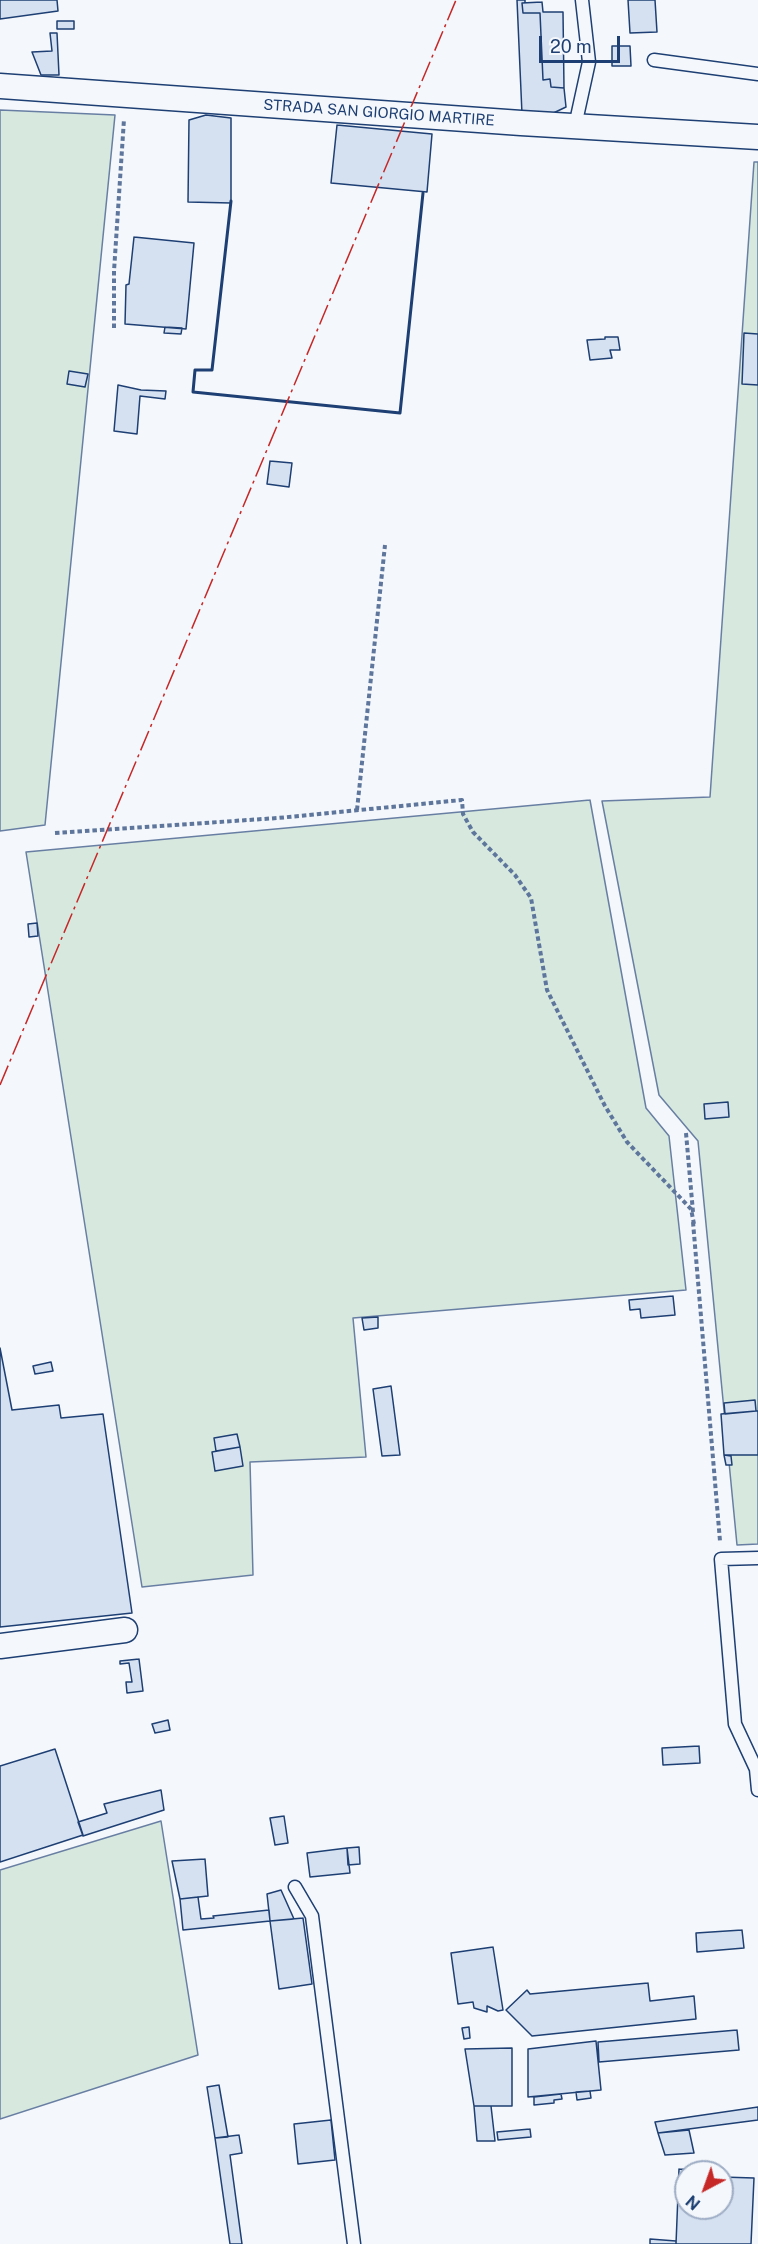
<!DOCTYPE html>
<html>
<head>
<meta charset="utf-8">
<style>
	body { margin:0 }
	#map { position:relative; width:758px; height:2244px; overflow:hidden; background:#f4f7fb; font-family:"Public Sans",sans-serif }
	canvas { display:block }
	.north { position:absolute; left:674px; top:2160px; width:60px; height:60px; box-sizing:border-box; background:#f4f7fb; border:2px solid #9eadc5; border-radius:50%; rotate:221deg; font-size:16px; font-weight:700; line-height:24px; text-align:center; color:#1d3f73 }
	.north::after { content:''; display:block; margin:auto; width:21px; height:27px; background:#c62828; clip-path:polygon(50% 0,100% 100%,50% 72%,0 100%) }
	.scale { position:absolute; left:539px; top:36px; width:81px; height:27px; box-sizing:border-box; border:3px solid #1d3f73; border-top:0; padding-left:8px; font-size:18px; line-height:21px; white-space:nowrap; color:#1d3f73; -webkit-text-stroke:4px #f4f7fb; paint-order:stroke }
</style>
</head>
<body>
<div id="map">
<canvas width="758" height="2244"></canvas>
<div class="north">N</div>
<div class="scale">20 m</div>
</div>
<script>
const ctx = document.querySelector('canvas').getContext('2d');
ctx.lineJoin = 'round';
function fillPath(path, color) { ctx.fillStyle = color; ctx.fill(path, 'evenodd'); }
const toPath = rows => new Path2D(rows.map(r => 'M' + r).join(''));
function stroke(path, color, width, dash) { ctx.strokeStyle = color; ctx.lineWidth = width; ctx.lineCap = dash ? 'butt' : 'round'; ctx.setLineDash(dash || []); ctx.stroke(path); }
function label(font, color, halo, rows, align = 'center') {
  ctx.font = font + ' "Public Sans",sans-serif'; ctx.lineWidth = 4.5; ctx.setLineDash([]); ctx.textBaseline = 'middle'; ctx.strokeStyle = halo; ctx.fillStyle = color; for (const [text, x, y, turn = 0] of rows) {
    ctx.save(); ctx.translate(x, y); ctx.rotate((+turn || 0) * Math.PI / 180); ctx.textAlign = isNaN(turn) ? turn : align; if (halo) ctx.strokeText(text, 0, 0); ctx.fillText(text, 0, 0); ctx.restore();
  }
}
const green = toPath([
	[0,110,115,115,45,825,0,831,0,110],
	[754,162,758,162,758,1544,737,1545,698,1141,659,1095,602,801,710,797,754,162],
	[590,800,646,1108,669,1136,686,1290,353,1318,366,1457,250,1462,253,1575,142,1587,26,852,590,800],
	[161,1821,198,2055,0,2119,0,1870,161,1821]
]);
fillPath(green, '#d7e8df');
stroke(green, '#687fa3', 1.5);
const building = toPath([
	[0,0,57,0,58,11,0,19,0,0],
	[517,0,525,0,525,3,522,3,523,13,540,13,543,80,550,79,551,87,564,88,566,107,545,117,522,114,517,0],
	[628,0,655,0,657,32,630,33,628,0],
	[542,2,543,12,563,12,564,88,551,87,550,79,543,80,540,13,523,13,522,3,542,2],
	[57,21,74,21,74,29,57,29,57,21],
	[50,33,57,33,59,75,41,75,32,52,52,51,50,33],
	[612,46,630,46,631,66,612,66,612,46],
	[206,115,231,118,231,203,188,202,189,120,206,115],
	[337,125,432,134,427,192,331,183,337,125],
	[134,237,194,243,186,329,125,324,126,285,129,284,134,237],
	[165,327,182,328,181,334,164,333,165,327],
	[744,333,758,334,758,385,742,384,744,333],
	[605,337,618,337,620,350,610,350,612,358,590,360,587,340,605,339,605,337],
	[69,371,88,374,85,387,67,384,69,371],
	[118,385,141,390,166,391,165,399,140,396,137,434,114,431,118,385],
	[270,461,292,463,289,487,267,484,270,461],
	[37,923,38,936,29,937,28,924,37,923],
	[728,1102,729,1117,705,1119,704,1104,728,1102],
	[673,1296,675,1315,641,1318,640,1309,630,1310,629,1300,673,1296],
	[378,1317,378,1328,364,1330,362,1318,378,1317],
	[0,1348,12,1410,59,1405,61,1418,103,1414,132,1613,0,1627,0,1348],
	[51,1362,53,1371,35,1374,33,1366,51,1362],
	[391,1386,400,1455,382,1456,373,1389,391,1386],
	[755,1400,756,1411,725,1414,724,1403,755,1400],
	[756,1411,758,1411,758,1455,724,1455,721,1414,756,1411],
	[237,1434,240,1447,216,1451,214,1438,237,1434],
	[240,1447,243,1466,215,1471,212,1452,240,1447],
	[724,1455,731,1456,732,1465,726,1465,724,1455],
	[139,1659,143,1691,127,1693,126,1682,132,1682,129,1663,120,1664,120,1661,139,1659],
	[168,1720,170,1730,155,1733,152,1724,168,1720],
	[699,1746,700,1763,663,1765,662,1748,699,1746],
	[55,1749,83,1835,0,1862,0,1766,55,1749],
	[161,1790,164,1810,83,1836,78,1822,107,1813,104,1804,161,1790],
	[284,1816,288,1843,275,1845,270,1818,284,1816],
	[359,1847,360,1864,348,1865,347,1848,359,1847],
	[347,1848,350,1873,310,1877,307,1853,347,1848],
	[205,1859,208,1896,180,1899,172,1861,205,1859],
	[281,1890,294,1919,270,1921,267,1894,281,1890],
	[198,1897,201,1919,214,1918,213,1916,269,1910,270,1921,183,1930,180,1899,198,1897],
	[303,1918,312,1984,279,1989,270,1921,303,1918],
	[742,1930,744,1948,697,1952,696,1933,742,1930],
	[493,1947,503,2010,498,2011,487,2006,487,2012,474,2008,473,2002,458,2004,451,1953,493,1947],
	[648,1983,650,2001,694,1996,696,2019,532,2036,506,2010,527,1990,530,1994,648,1983],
	[469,2027,470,2038,464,2039,462,2028,469,2027],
	[737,2030,739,2050,599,2062,598,2042,737,2030],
	[596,2041,601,2090,528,2097,528,2049,596,2041],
	[512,2048,512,2106,474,2106,465,2049,512,2048],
	[219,2085,228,2137,215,2138,207,2087,219,2085],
	[590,2091,591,2098,577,2100,576,2092,590,2091],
	[561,2094,562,2099,554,2100,554,2103,534,2105,534,2097,561,2094],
	[474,2106,491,2106,495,2141,477,2141,474,2106],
	[758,2107,758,2120,658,2133,655,2122,758,2107],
	[331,2120,335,2160,298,2164,294,2124,331,2120],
	[530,2129,531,2137,498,2140,497,2132,530,2129],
	[689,2130,694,2153,665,2155,658,2133,689,2130],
	[239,2135,242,2153,230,2155,242,2244,230,2244,215,2138,239,2135],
	[679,2169,710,2170,711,2172,686,2172,686,2208,722,2208,722,2177,754,2178,751,2244,676,2244,679,2169],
	[650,2239,676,2241,676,2244,650,2244,650,2239]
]);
fillPath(building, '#d5e0f0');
stroke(building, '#1d3f73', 1.5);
const lane = toPath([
	[654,60,758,74],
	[575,126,589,62,582,0],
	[758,1558,721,1559,735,1724,756,1769,758,1790],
	[295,1887,312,1916,354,2244]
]);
const street = toPath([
	[0,86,521,123,758,137],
	[0,1646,125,1630]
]);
stroke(lane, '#1d3f73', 15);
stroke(street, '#1d3f73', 27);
stroke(toPath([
	[114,328,114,271,124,119],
	[357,810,385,545],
	[55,833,278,818,462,800,463,814,473,832,515,875,531,898,547,990,605,1106,627,1142,691,1209,694,1224],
	[686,1133,693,1212],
	[693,1222,720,1541]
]), '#5e769c', 4, [4.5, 3]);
stroke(lane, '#f4f7fb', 12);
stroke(street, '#f4f7fb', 24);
stroke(toPath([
	[231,201,212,370,195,370,193,392,400,413,423,193]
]), '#1d3f73', 3);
stroke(toPath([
	[0,1085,456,0]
]), '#c62828', 1.5, [21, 4.5, 3, 4.5]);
label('15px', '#1d3f73', '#f4f7fb', [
	["STRADA SAN GIORGIO MARTIRE",379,113,4]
]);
</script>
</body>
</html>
